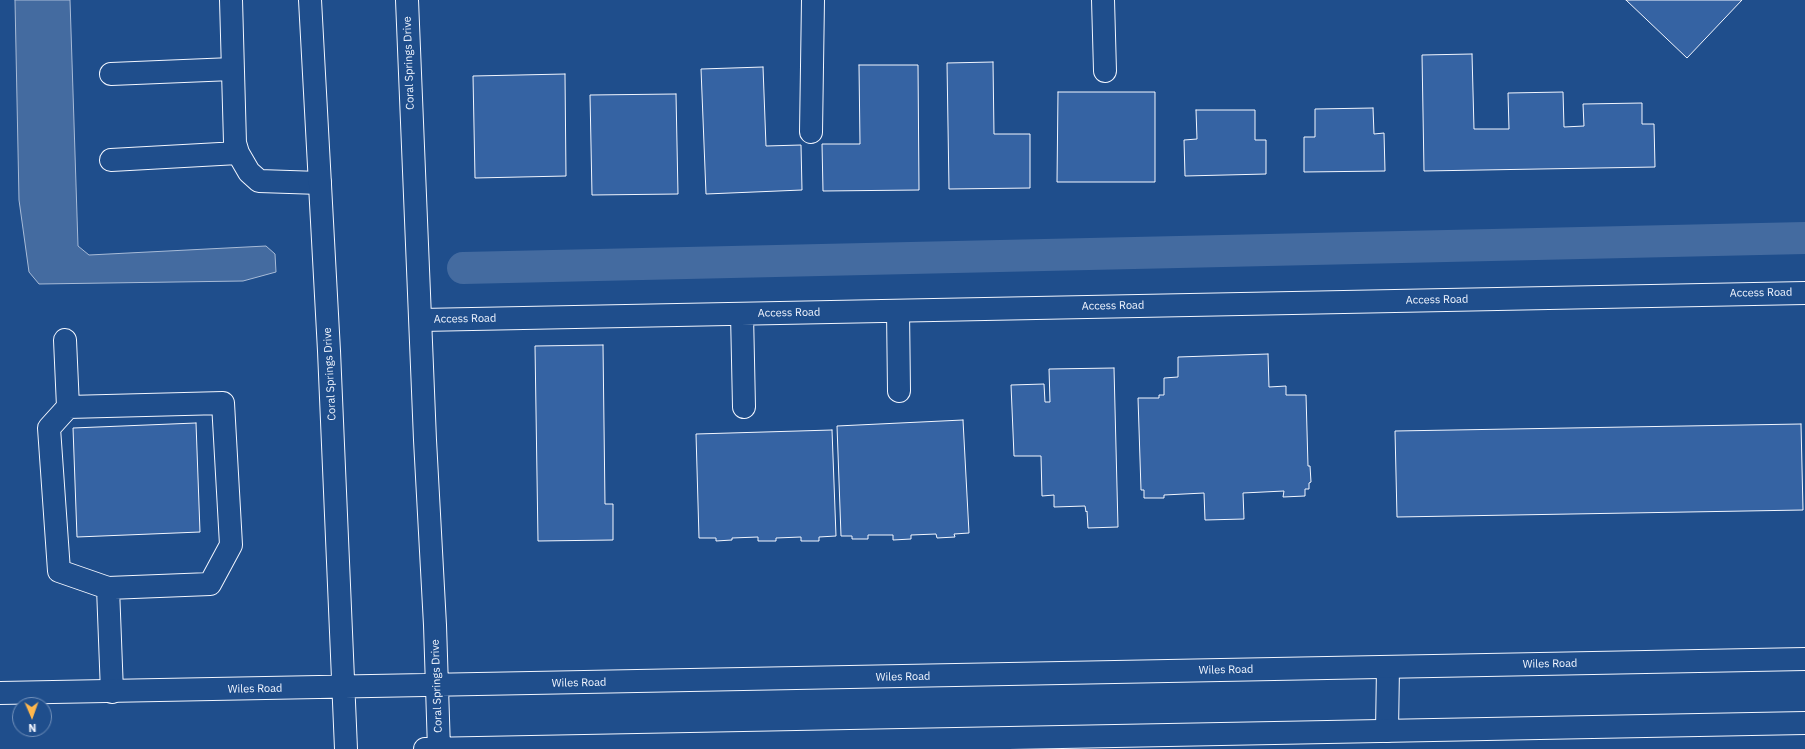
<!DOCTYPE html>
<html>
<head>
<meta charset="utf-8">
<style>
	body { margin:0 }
	#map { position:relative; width:1805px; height:749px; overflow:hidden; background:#1f4e8c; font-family:"IBM Plex Sans",sans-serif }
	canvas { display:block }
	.north { position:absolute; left:12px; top:697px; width:40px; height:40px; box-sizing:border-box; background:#1f4e8c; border:1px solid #7391ba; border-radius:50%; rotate:178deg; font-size:11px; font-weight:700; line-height:16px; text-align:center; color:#f2f6ff }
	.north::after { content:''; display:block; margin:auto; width:14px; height:18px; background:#ffb74d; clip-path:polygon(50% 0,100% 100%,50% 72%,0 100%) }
</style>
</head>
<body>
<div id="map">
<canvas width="1805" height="749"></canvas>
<div class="north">N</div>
</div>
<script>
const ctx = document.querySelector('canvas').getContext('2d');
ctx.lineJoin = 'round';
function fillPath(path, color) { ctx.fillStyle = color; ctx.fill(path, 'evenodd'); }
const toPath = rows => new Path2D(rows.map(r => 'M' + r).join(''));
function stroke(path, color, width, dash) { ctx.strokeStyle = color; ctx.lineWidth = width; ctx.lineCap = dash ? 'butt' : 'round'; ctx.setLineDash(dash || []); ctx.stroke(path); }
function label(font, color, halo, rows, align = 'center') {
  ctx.font = font + ' "IBM Plex Sans",sans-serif'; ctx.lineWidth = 3; ctx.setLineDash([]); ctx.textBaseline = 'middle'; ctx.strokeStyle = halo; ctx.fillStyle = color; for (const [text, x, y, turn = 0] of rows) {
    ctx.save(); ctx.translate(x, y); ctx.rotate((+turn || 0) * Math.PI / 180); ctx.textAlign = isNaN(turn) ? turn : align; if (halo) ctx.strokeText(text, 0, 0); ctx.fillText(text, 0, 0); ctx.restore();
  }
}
const water = toPath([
	[15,0,70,0,78,246,89,255,266,246,275,254,276,272,243,281,39,284,29,272,19,200,15,0]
]);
fillPath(water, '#446ba0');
stroke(water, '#a8bbd7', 1);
stroke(toPath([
	[463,268,1805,238]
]), '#446ba0', 32);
const building = toPath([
	[1626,0,1742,0,1687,58,1626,0],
	[1472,54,1474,129,1509,129,1508,93,1563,92,1564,127,1584,126,1583,104,1642,103,1642,124,1654,124,1655,167,1424,171,1422,55,1472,54],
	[993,62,994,134,1030,134,1030,188,949,189,947,63,993,62],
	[859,65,918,65,919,190,823,191,822,144,860,144,859,65],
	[763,67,766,146,801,145,802,190,706,194,701,69,763,67],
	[565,74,566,176,475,178,473,76,565,74],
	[1058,92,1155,92,1155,182,1057,182,1058,92],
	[676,94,678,194,592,195,590,95,676,94],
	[1373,108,1374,134,1384,133,1385,171,1304,172,1304,137,1315,137,1315,109,1373,108],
	[1196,110,1255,110,1255,140,1266,140,1266,174,1185,176,1184,140,1197,139,1196,110],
	[603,345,605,504,613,504,613,540,538,541,535,346,603,345],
	[1268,354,1269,387,1286,386,1286,395,1306,395,1308,466,1310,466,1311,482,1309,483,1309,489,1305,489,1305,496,1283,497,1284,491,1243,493,1244,519,1205,520,1204,493,1164,495,1164,498,1144,498,1144,490,1141,490,1138,398,1159,398,1159,395,1164,395,1164,378,1178,377,1178,357,1268,354],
	[1114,368,1118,527,1088,528,1087,511,1086,512,1085,506,1054,507,1054,495,1042,496,1041,456,1014,456,1011,385,1044,384,1045,402,1050,402,1049,369,1114,368],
	[963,420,969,533,954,534,955,537,937,538,936,534,911,535,911,539,893,540,893,535,868,535,868,539,852,539,852,536,841,536,837,426,963,420],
	[196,423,200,532,77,537,73,428,196,423],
	[1801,424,1803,510,1397,517,1395,431,1801,424],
	[832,430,836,536,819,537,819,541,801,541,801,537,776,538,776,541,758,541,758,537,732,538,732,540,716,541,716,538,699,538,696,434,832,430]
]);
fillPath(building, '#3563a3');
stroke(building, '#f2f6ff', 1);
const minor = toPath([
	[231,0,235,143,238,153,249,172,259,181,320,183],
	[1103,0,1105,71],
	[111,74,232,69],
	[811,132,813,0],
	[111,160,238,153],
	[898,311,899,391],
	[742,314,744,407],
	[421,320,1805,293],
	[65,340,68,407,223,403,231,545,210,584,108,588,112,692],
	[68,407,49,428,59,571,108,588],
	[1387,731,1388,667]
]);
const major = toPath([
	[310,0,329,351,346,749],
	[407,0,425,440,435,625,439,749],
	[0,693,1805,659],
	[425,749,1805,723]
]);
stroke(minor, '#f2f6ff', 24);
stroke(major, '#f2f6ff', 24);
stroke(minor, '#1f4e8c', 22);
stroke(major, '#1f4e8c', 22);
label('11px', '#f2f6ff', '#1f4e8c', [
	["Coral Springs Drive",409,63,-92],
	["Access Road",1761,293,-1],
	["Access Road",1437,300,-1],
	["Access Road",1113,306,-1],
	["Access Road",789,313,-1],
	["Access Road",465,319,-1],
	["Coral Springs Drive",330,374,-93],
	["Wiles Road",1550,664,-1],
	["Wiles Road",1226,670,-1],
	["Wiles Road",903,677,-1],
	["Wiles Road",579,683,-1],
	["Coral Springs Drive",437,686,-92],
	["Wiles Road",255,689,-1]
]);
</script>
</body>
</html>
